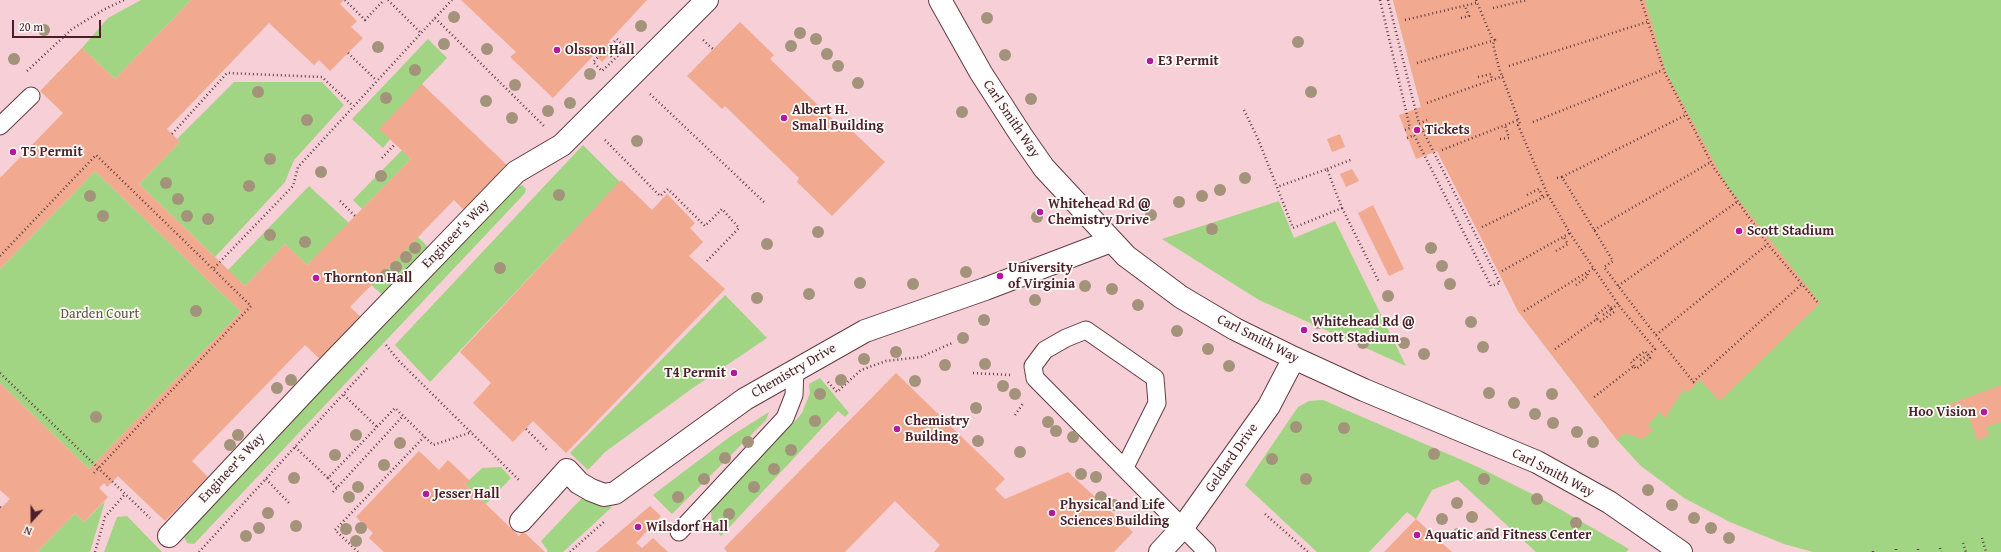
<!DOCTYPE html>
<html>
<head>
<meta charset="utf-8">
<style>
	body { margin:0 }
	#map { position:relative; width:2001px; height:552px; overflow:hidden; background:#f1debe; font-family:"Gentium Book Plus",serif }
	canvas { display:block }
	.north { position:absolute; left:12px; top:500px; width:40px; height:40px; -webkit-text-stroke:3px #fdfcf7; paint-order:stroke; rotate:201deg; font-size:11px; font-weight:700; line-height:16px; text-align:center; color:#4a1f2b }
	.north::after { content:''; display:block; margin:auto; width:14px; height:18px; background:#4a1f2b; clip-path:polygon(50% 0,100% 100%,50% 72%,0 100%) }
	.scale { position:absolute; left:12px; top:20px; width:89px; height:18px; box-sizing:border-box; border:2px solid #4a1f2b; border-top:0; padding-left:5px; font-size:12px; line-height:14px; white-space:nowrap; color:#4a1f2b; -webkit-text-stroke:3px #fdfcf7; paint-order:stroke }
</style>
</head>
<body>
<div id="map">
<canvas width="2001" height="552"></canvas>
<div class="north">N</div>
<div class="scale">20 m</div>
</div>
<script>
const ctx = document.querySelector('canvas').getContext('2d');
ctx.lineJoin = 'round';
function fillPath(path, color) { ctx.fillStyle = color; ctx.fill(path, 'evenodd'); }
const toPath = rows => new Path2D(rows.map(r => 'M' + r).join(''));
function stroke(path, color, width, dash) { ctx.strokeStyle = color; ctx.lineWidth = width; ctx.lineCap = dash ? 'butt' : 'round'; ctx.setLineDash(dash || []); ctx.stroke(path); }
function label(font, color, halo, rows, align = 'center') {
  ctx.font = font + ' "Gentium Book Plus",serif'; ctx.lineWidth = 3.5; ctx.setLineDash([]); ctx.textBaseline = 'middle'; ctx.strokeStyle = halo; ctx.fillStyle = color; for (const [text, x, y, turn = 0] of rows) {
    ctx.save(); ctx.translate(x, y); ctx.rotate((+turn || 0) * Math.PI / 180); ctx.textAlign = isNaN(turn) ? turn : align; if (halo) ctx.strokeText(text, 0, 0); ctx.fillText(text, 0, 0); ctx.restore();
  }
}
fillPath(toPath([
	[0,0,2001,0,2001,552,0,552]
]), '#f6cfd7');
fillPath(toPath([
	[141,0,191,0,115,79,82,48,108,18],
	[1393,0,2001,0,2001,552,1813,552,1784,544,1730,522,1684,498,1641,466,1617,440,1518,311,1421,107],
	[428,39,447,58,422,84,390,139,383,148,352,119],
	[234,82,322,82,344,105,294,160,285,182,215,257,139,184,180,142,177,139],
	[583,145,620,182,430,382,395,345],
	[402,150,411,159,362,209,353,200],
	[95,171,241,312,89,469,0,383,0,269],
	[522,185,526,189,525,193,194,544,187,543,184,537,189,527,328,379,515,189],
	[309,186,349,223,307,265,285,244,245,286,228,270],
	[1279,201,1294,238,1335,221,1406,366,1259,300,1162,239],
	[418,237,429,248,384,296,371,285],
	[725,295,767,338,690,390,605,452,588,470,570,453],
	[820,378,849,413,845,417,838,411,721,536,712,525,711,512,715,504,797,419,802,413,810,393,809,384],
	[1323,400,1478,467,1544,500,1629,549,1626,552,1536,552,1458,480,1432,490,1416,519,1407,512,1369,552,1317,552,1245,485,1298,407,1309,401],
	[769,412,766,420,672,514,653,495,731,436],
	[501,467,511,478,486,504,465,484,482,468],
	[582,498,612,507,563,552,547,552,548,551,541,541],
	[105,501,90,552,37,552,75,513,84,522],
	[127,516,162,552,104,552,117,517]
]), '#a1d483');
fillPath(toPath([
	[191,0,344,0,340,4,357,21,351,27,363,38,330,71,319,60,314,65,269,23,167,129,180,142,139,184,245,286,285,244,307,265,411,159,379,129,422,84,509,167,466,212,454,200,350,307,363,319,322,361,305,345,192,461,208,477,165,521,118,476,107,487,104,483,99,488,108,497,84,522,75,513,37,552,0,552,0,509,10,499,0,490,0,383,89,469,241,312,95,171,0,269,0,178,63,113,40,91,82,48,115,79],
	[461,0,647,0,609,41,616,48,602,62,595,54,553,98,510,57,516,52],
	[1393,0,1645,0,1666,72,1726,184,1820,303,1720,401,1700,380,1687,393,1684,389,1665,418,1659,412,1648,425,1653,430,1643,439,1624,433,1617,440,1518,311,1437,151,1416,159,1399,115,1421,107],
	[740,22,774,55,770,59,845,131,849,128,885,162,832,216,797,182,799,178,725,106,722,109,687,76],
	[1340,134,1345,147,1332,152,1327,139],
	[1352,169,1359,181,1346,187,1340,174],
	[621,180,652,210,667,194,695,223,690,228,703,242,689,256,725,289,566,453,533,421,513,442,473,403,491,383,460,352],
	[1373,205,1404,269,1389,276,1358,213],
	[896,373,1005,479,995,489,1005,499,1068,472,1133,532,1114,552,934,552,940,545,895,501,845,552,727,552,724,548],
	[2001,385,2001,422,1986,427,1989,436,1977,440,1966,409,1951,415,1947,405],
	[419,451,439,470,448,460,470,481,465,484,519,536,523,531,545,552,384,552,369,538,373,533,356,517],
	[650,506,661,516,636,543,642,548,653,538,668,552,596,552],
	[1416,519,1452,552,1384,552]
]), '#f1aa90');
const service = toPath([
	[0,126,31,96],
	[1125,467,1157,403,1155,378,1086,330,1066,338,1045,350,1033,366,1035,378,1207,552],
	[679,532,785,418,794,395,795,369]
]);
const pedestrian = toPath([
	[169,536,321,374,516,172,562,145,707,0]
]);
const minor = toPath([
	[940,0,981,73,1021,135,1044,168,1126,256,1181,297,1235,329,1294,358,1364,390,1537,462,1609,502,1681,552],
	[521,521,567,470,579,483,591,490,604,495,615,493,745,399,865,331,985,289,1111,241],
	[1160,552,1183,527,1269,406,1294,358]
]);
stroke(service, '#633c41', 19);
stroke(pedestrian, '#633c41', 24);
stroke(minor, '#633c41', 24);
stroke(toPath([
	[345,0,365,20,384,0],
	[388,0,421,33],
	[1380,0,1410,128,1405,130],
	[1388,0,1419,124,1427,120],
	[1476,0,1492,38,1495,40,1493,44,1499,68,1520,124,1518,125,1547,193,1571,235,1620,307,1655,349,1648,355,1650,358,1636,369,1634,366,1593,398],
	[1641,0,1664,71,1714,168,1770,247,1819,304],
	[1493,8,1527,0],
	[435,18,452,0],
	[1461,18,1469,16,1465,6],
	[1405,20,1476,3],
	[617,39,626,48,602,71,593,62,617,39],
	[703,40,713,49],
	[602,48,612,57],
	[348,53,376,80],
	[1417,63,1495,40],
	[1509,66,1647,22],
	[27,71,72,29,103,10,124,0],
	[1478,77,1491,74,1492,80],
	[650,94,764,202],
	[1427,103,1503,76],
	[1244,110,1258,139,1277,187,1293,228,1342,208,1327,169,1277,187],
	[1533,122,1663,70],
	[172,134,227,73,322,77,353,106],
	[1407,138,1414,135,1491,286,1500,283,1422,129,1428,127],
	[1500,139,1509,138,1505,125],
	[605,140,660,196,668,189,705,226,722,209,739,228,707,261],
	[1442,150,1518,120],
	[382,158,395,144],
	[1327,169,1353,159],
	[1562,177,1686,115],
	[1557,178,1562,177,1613,261,1604,267,1647,324,1695,384],
	[1527,195,1539,189,1543,198],
	[340,201,355,216],
	[1342,208,1379,282],
	[1482,227,1548,195],
	[1594,230,1711,162],
	[1556,251,1568,244,1563,236],
	[0,256,96,155,251,306,94,473],
	[214,268,293,186,298,167,435,18,544,126],
	[1502,271,1570,233],
	[1576,285,1588,276,1587,273],
	[1618,286,1737,202],
	[1524,311,1594,268],
	[1597,319,1595,316,1609,305,1612,309,1603,315],
	[1656,335,1768,244],
	[386,345,399,361,520,481],
	[1555,349,1597,319,1600,322,1614,312,1612,309,1619,303],
	[1634,366,1631,362,1645,351,1648,355,1639,361],
	[0,373,150,518],
	[973,373,1011,375],
	[828,382,837,392,861,370,886,361,921,357,952,343],
	[1693,382,1802,284],
	[344,395,377,427],
	[1015,415,1024,402],
	[526,429,548,451],
	[295,447,328,478,395,408,433,445,472,432],
	[328,478,337,488],
	[266,479,290,504],
	[333,492,403,416],
	[0,507,1,508],
	[1265,514,1308,552],
	[1982,538,1986,552],
	[1963,543,1966,552],
	[1940,548,1941,552],
	[1896,549,1896,552],
	[1918,549,1918,552],
	[95,552,105,517,125,494],
	[199,552,369,366],
	[358,552,335,530,424,437],
	[570,552,605,521],
	[1873,552,1873,548]
]), '#633c41', 2.5, [1, 3]);
stroke(service, '#fff', 17);
stroke(pedestrian, '#fff', 22);
stroke(minor, '#fff', 22);
ctx.fillStyle = '#a3937b';
for (const [x, y] of [
	[454,17],
	[987,18],
	[641,26],
	[44,30],
	[800,33],
	[816,39],
	[1298,42],
	[444,44],
	[791,46],
	[378,47],
	[487,49],
	[827,54],
	[1005,55],
	[14,59],
	[838,66],
	[415,70],
	[590,74],
	[858,83],
	[515,85],
	[258,92],
	[1311,92],
	[386,98],
	[1031,99],
	[486,101],
	[570,103],
	[548,111],
	[962,112],
	[512,118],
	[307,120],
	[637,141],
	[270,159],
	[321,172],
	[381,176],
	[1245,178],
	[166,183],
	[249,186],
	[1220,190],
	[559,195],
	[90,196],
	[1202,196],
	[178,199],
	[1179,202],
	[1151,215],
	[103,216],
	[187,216],
	[1037,217],
	[208,219],
	[1212,229],
	[818,232],
	[270,235],
	[305,242],
	[767,244],
	[415,248],
	[1431,248],
	[406,257],
	[1442,266],
	[396,267],
	[500,268],
	[966,272],
	[386,275],
	[860,283],
	[913,284],
	[1450,284],
	[1085,286],
	[1112,289],
	[809,294],
	[1388,296],
	[757,298],
	[1035,300],
	[1138,305],
	[196,311],
	[984,320],
	[1471,322],
	[1318,323],
	[1177,331],
	[963,338],
	[1363,343],
	[1404,343],
	[1483,347],
	[1208,349],
	[896,352],
	[1424,354],
	[864,359],
	[985,364],
	[945,365],
	[1229,366],
	[291,380],
	[841,380],
	[915,381],
	[1003,386],
	[277,388],
	[1489,393],
	[820,394],
	[1015,394],
	[1552,394],
	[1514,403],
	[976,408],
	[1535,414],
	[96,417],
	[815,421],
	[1048,422],
	[1553,423],
	[1296,427],
	[1344,428],
	[1056,431],
	[1577,432],
	[238,435],
	[356,435],
	[1073,437],
	[978,441],
	[748,442],
	[1593,442],
	[400,443],
	[230,445],
	[791,450],
	[1020,452],
	[1434,454],
	[335,455],
	[725,458],
	[1272,459],
	[384,465],
	[774,469],
	[1081,474],
	[1096,477],
	[294,478],
	[704,479],
	[1306,479],
	[1484,479],
	[358,487],
	[754,487],
	[1648,490],
	[349,497],
	[678,497],
	[1101,497],
	[1537,499],
	[1457,503],
	[1114,505],
	[1672,505],
	[268,513],
	[729,514],
	[1472,517],
	[1694,518],
	[1442,519],
	[1576,523],
	[296,526],
	[259,528],
	[361,528],
	[1711,528],
	[346,529],
	[1458,534],
	[1489,534],
	[246,536],
	[1729,538],
	[356,541]
]) { ctx.beginPath(); ctx.arc(x, y, 6, 0, 2 * Math.PI); ctx.fill(); }
for (const [x, y, r, color] of [
	[557,50,4,"#b5179e"],
	[1150,61,4,"#b5179e"],
	[784,118,4,"#b5179e"],
	[1417,130,4,"#b5179e"],
	[13,152,4,"#b5179e"],
	[1040,212,4,"#b5179e"],
	[1739,231,4,"#b5179e"],
	[1000,276,4,"#b5179e"],
	[316,278,4,"#b5179e"],
	[1304,330,4,"#b5179e"],
	[734,373,4,"#b5179e"],
	[1984,412,4,"#b5179e"],
	[897,429,4,"#b5179e"],
	[426,494,4,"#b5179e"],
	[1052,513,4,"#b5179e"],
	[638,527,4,"#b5179e"],
	[1417,535,4,"#b5179e"]
]) { const dot = new Path2D(); dot.arc(x, y, r, 0, 2 * Math.PI); ctx.fillStyle = color; ctx.fill(dot); stroke(dot, '#fdfcf7', 1.5); }
label('bold 14px', '#4a1f2b', '#fdfcf7', [
	["Olsson Hall",565,50],
	["E3 Permit",1158,61],
	["Albert H.",792,110],
	["Small Building",792,126],
	["Tickets",1425,130],
	["T5 Permit",21,152],
	["Whitehead Rd @",1048,204],
	["Chemistry Drive",1048,220],
	["Scott Stadium",1747,231],
	["University",1008,268],
	["of Virginia",1008,284],
	["Thornton Hall",324,278],
	["Whitehead Rd @",1312,322],
	["Scott Stadium",1312,338],
	["T4 Permit",726,373,"right"],
	["Hoo Vision",1976,412,"right"],
	["Chemistry",905,421],
	["Building",905,437],
	["Jesser Hall",434,494],
	["Physical and Life",1060,505],
	["Sciences Building",1060,521],
	["Wilsdorf Hall",646,527],
	["Aquatic and Fitness Center",1425,535]
], 'left');
label('14px', '#4a1f2b', '#fdfcf7', [
	["Carl Smith Way",1011,119,56],
	["Engineer's Way",456,234,-46],
	["Carl Smith Way",1258,339,27],
	["Chemistry Drive",794,371,-30],
	["Geldard Drive",1232,458,-55],
	["Engineer's Way",232,468,-47],
	["Carl Smith Way",1553,473,27]
]);
label('14px', '#645545', '#fdfcf7', [
	["Darden Court",100,314]
]);
</script>
</body>
</html>
